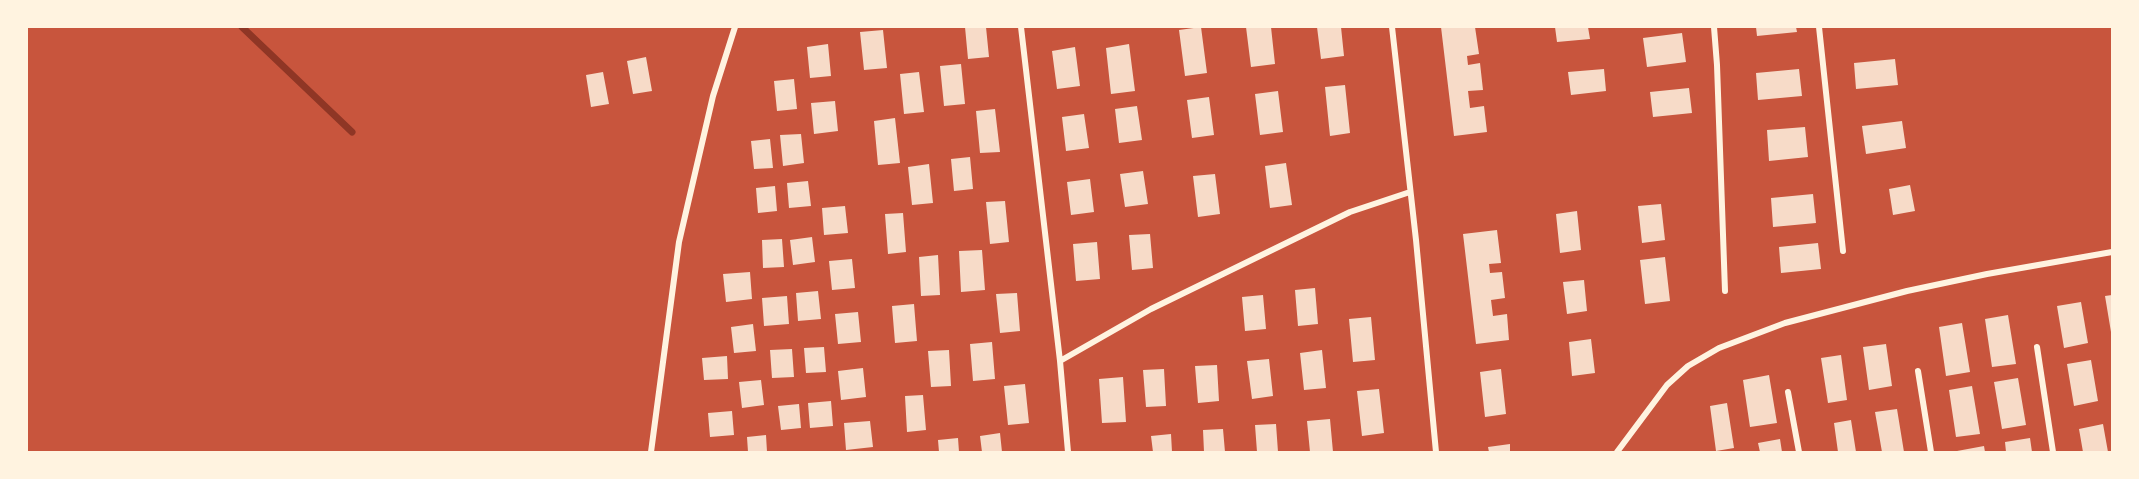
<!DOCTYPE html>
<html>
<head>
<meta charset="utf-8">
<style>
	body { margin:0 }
	#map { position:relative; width:2139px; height:479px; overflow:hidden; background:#c8553d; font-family:"Alegreya Sans",sans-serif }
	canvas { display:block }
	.frame { position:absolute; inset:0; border:28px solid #fff3e0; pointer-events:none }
</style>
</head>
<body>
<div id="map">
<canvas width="2139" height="479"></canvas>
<div class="frame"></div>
</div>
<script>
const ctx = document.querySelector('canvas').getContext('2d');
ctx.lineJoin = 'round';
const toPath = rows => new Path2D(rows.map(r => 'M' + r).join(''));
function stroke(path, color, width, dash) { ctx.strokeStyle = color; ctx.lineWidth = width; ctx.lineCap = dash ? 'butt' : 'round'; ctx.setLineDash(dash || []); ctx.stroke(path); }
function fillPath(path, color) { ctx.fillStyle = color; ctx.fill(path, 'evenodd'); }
stroke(toPath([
	[242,27,352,132]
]), '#8f3625', 7);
fillPath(toPath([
	[965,27,986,27,989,57,968,59],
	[1201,27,1207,73,1185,76,1179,30],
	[1246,27,1271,27,1275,64,1251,67],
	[1317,27,1341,27,1344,56,1321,59],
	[1441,27,1475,27,1479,54,1467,56,1468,65,1480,63,1483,90,1468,91,1470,108,1484,106,1487,132,1454,136],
	[1555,27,1588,27,1590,39,1557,42],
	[1756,27,1796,27,1797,32,1757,36],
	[883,30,887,68,864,70,860,32],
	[1682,33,1686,62,1647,67,1643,38],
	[828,44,831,76,810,78,807,47],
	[1129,44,1135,91,1111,94,1106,48],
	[1075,47,1080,86,1057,89,1052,51],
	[646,57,652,91,633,94,627,61],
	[1895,59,1898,85,1856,89,1854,63],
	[961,64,965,104,944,106,940,66],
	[1604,69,1606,91,1571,95,1568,72],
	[1799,69,1802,96,1758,100,1756,73],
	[603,72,609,104,591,107,586,75],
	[919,72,924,112,904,114,900,74],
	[794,79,797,109,777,111,774,81],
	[1345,85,1350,133,1330,136,1325,87],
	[1689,88,1692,113,1653,117,1650,92],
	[1278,91,1283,132,1260,135,1255,94],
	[1209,97,1214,135,1192,138,1187,100],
	[835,101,838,131,814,134,811,103],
	[1137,106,1142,140,1119,143,1115,109],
	[995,109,1000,152,980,153,976,111],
	[1084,114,1089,148,1066,151,1062,117],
	[895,118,900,163,878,165,874,121],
	[1902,121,1906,148,1866,154,1862,126],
	[1805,127,1808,157,1769,161,1767,130],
	[801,134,804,163,783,166,780,135],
	[770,139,773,168,754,169,751,141],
	[970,157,973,189,954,191,951,159],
	[1286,163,1292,205,1270,208,1265,166],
	[929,164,933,203,912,205,908,167],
	[1143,171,1148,204,1125,207,1120,174],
	[1215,174,1220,214,1198,217,1193,176],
	[1090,179,1094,212,1071,215,1067,182],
	[808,181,811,206,789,208,787,183],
	[1910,185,1915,211,1893,215,1889,189],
	[775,186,777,211,758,213,756,188],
	[1813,194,1816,223,1773,227,1771,198],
	[1005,201,1009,242,990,244,986,202],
	[1661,204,1665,240,1642,243,1638,206],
	[845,206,848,233,824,235,822,208],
	[1577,211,1581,250,1560,253,1556,214],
	[903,213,906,252,888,254,885,214],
	[1497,230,1501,263,1489,264,1490,273,1502,272,1505,298,1491,300,1493,316,1507,314,1509,340,1476,344,1463,234],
	[1150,234,1153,268,1132,270,1129,235],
	[812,237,815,262,793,265,790,240],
	[782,239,784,267,763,268,762,240],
	[1097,242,1100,279,1076,281,1073,244],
	[1818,243,1821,269,1781,273,1779,247],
	[982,250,985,290,961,292,959,251],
	[938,255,940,295,921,296,919,257],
	[1665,257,1670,301,1645,304,1640,260],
	[852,259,855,288,832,290,829,261],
	[750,272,752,299,726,302,723,274],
	[1584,280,1587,311,1567,314,1563,282],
	[1315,288,1318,324,1298,326,1295,290],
	[818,291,821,319,798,321,796,293],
	[1017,293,1020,331,1000,333,996,294],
	[1263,295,1266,329,1245,331,1242,297],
	[2112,295,2112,331,2111,332,2105,296],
	[787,296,789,324,764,326,762,298],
	[2081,302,2088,343,2064,348,2057,306],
	[914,304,917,341,895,343,892,306],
	[858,312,861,342,838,344,835,314],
	[2008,315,2016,364,1992,367,1985,319],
	[1371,317,1375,360,1353,362,1349,319],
	[1962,323,1970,372,1946,376,1939,327],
	[753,324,756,351,734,353,731,327],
	[1591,339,1595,373,1572,376,1569,342],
	[992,342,995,379,973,381,970,344],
	[1886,344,1892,386,1869,390,1863,347],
	[824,347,826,372,806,373,804,348],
	[792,349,794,377,772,378,770,350],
	[949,350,951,386,931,387,928,351],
	[1322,350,1326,388,1304,390,1300,353],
	[1841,355,1847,400,1828,403,1821,358],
	[727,356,728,379,704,380,702,358],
	[1269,359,1273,396,1252,399,1247,361],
	[2091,360,2098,401,2074,406,2067,364],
	[1217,365,1219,401,1198,403,1195,366],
	[863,368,866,397,841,400,838,371],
	[1164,369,1166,406,1146,407,1143,370],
	[1501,369,1506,414,1485,417,1480,372],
	[1769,375,1777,423,1750,427,1743,380],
	[1123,377,1126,422,1102,423,1099,379],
	[2018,378,2026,425,2002,429,1994,382],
	[761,380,764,405,742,408,739,382],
	[1025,384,1029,423,1008,425,1004,386],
	[1972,386,1980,434,1956,437,1949,390],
	[1379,389,1384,433,1362,436,1357,391],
	[923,395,926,430,907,432,905,396],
	[831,401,833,426,810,428,808,403],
	[1727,403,1734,448,1716,451,1710,406],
	[799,404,801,428,781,430,778,406],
	[1897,409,1904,452,1882,452,1875,412],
	[732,411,734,435,710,437,708,413],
	[1330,419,1333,452,1310,452,1307,421],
	[1851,420,1856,452,1838,452,1834,423],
	[870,421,873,447,846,450,844,423],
	[1276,424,1278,452,1257,452,1255,425],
	[2103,424,2108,452,2083,452,2079,429],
	[1223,429,1225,452,1204,452,1203,430],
	[1000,433,1002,452,982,452,980,436],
	[1171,434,1172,452,1153,452,1151,436],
	[766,435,767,452,748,452,747,437],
	[958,438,959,452,939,452,938,440],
	[2030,438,2032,452,2006,452,2005,442],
	[1780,439,1782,452,1760,452,1758,443],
	[1510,444,1510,452,1489,452,1488,447],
	[1984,446,1985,452,1957,452,1957,451]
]), '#f7dbc8');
stroke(toPath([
	[1021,27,1060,361],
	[1392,27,1416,240,1436,452],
	[1714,27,1717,65,1725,291],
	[1819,27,1843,251],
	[2037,347,2053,452],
	[1918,371,1931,452],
	[1788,392,1799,452],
	[651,452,679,242,713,96,735,27],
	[1068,452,1060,361,1151,309,1350,212,1410,192],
	[1617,452,1667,385,1688,366,1719,348,1785,323,1907,291,1987,274,2112,252]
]), '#fff3e0', 6);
</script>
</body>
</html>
